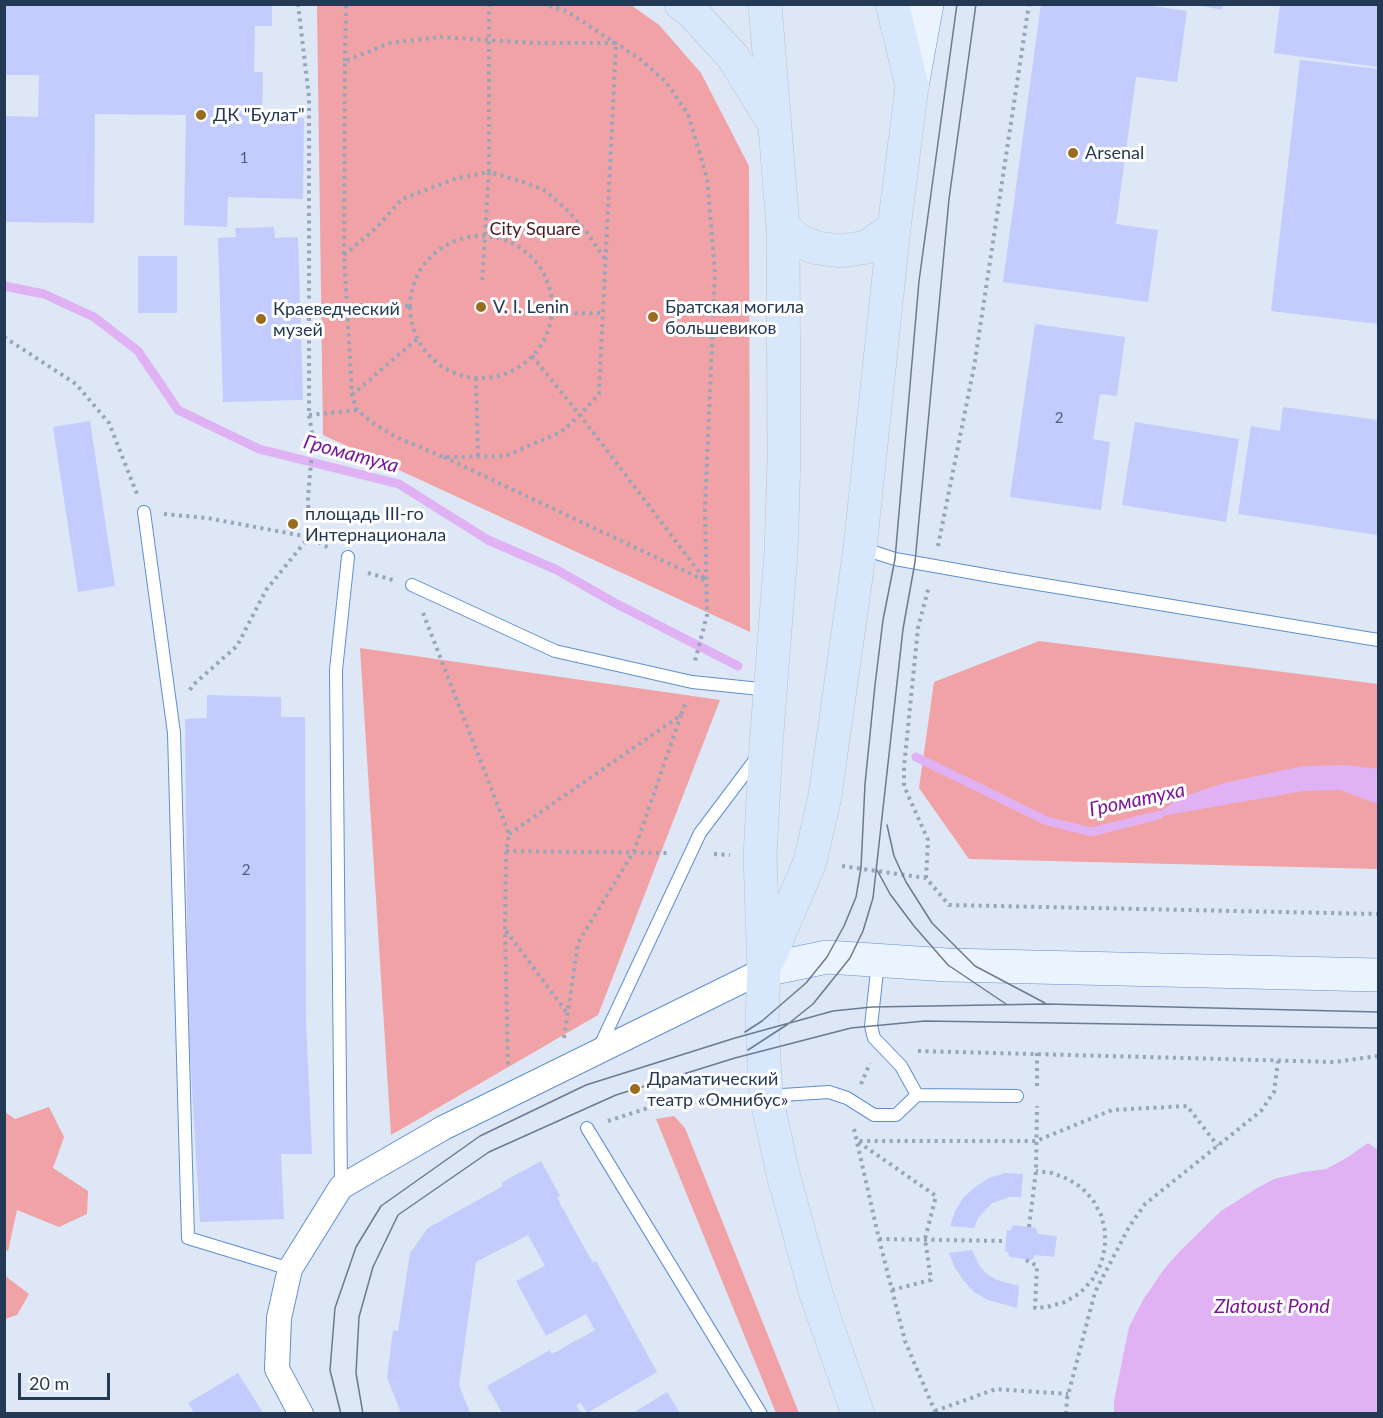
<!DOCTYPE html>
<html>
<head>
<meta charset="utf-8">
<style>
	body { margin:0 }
	#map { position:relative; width:1383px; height:1418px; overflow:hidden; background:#dde7f5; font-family:Lato,sans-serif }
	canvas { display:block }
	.frame { position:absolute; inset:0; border:6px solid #243954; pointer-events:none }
	.scale { position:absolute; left:18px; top:1373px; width:92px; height:27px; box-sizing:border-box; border:3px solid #243954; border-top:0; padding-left:8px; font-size:18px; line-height:21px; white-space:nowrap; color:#243954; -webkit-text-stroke:4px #fff; paint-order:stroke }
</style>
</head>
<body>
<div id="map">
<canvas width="1383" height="1418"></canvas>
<div class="frame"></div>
<div class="scale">20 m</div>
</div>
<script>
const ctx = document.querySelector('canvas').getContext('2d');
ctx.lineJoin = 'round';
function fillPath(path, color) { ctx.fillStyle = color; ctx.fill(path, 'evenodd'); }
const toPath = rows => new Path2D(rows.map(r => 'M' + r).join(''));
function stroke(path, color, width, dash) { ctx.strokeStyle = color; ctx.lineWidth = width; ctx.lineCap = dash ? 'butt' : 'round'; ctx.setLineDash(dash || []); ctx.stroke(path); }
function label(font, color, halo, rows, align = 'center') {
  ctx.font = font + ' Lato,sans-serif'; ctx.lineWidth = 6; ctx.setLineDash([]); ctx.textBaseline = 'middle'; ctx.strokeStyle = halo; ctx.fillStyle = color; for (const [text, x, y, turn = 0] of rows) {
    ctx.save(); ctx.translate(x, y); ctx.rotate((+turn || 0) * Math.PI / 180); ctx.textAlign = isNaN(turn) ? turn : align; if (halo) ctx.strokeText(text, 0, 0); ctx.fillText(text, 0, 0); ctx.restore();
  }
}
fillPath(toPath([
	[317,5,631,5,659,25,701,73,749,166,750,632,323,435],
	[1039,641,1378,684,1378,869,969,859,919,788,934,682],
	[360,648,720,700,598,1015,391,1135],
	[49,1107,64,1137,53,1168,88,1191,87,1214,59,1227,17,1210,8,1251,4,1249,5,1112,15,1119],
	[674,1116,685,1128,799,1413,776,1413,656,1119],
	[4,1275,29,1294,17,1315,5,1319]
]), '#f0a2a6');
fillPath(toPath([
	[1347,765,1378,769,1378,804,1340,790,1304,791,1150,818,1182,797,1224,783,1303,766],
	[1368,1143,1378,1150,1378,1413,1114,1413,1114,1401,1129,1327,1143,1300,1164,1269,1181,1250,1221,1211,1259,1187,1274,1179,1303,1172,1326,1169,1348,1157]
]), '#e1b2f3');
stroke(toPath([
	[4,286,44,294,94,317,138,351,178,410,259,449,399,484,488,540,557,570,613,602,738,666],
	[916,757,1047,821,1091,832,1159,815]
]), '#e1b2f3', 9);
fillPath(toPath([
	[4,4,272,4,272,26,255,26,254,72,263,72,262,116,304,118,303,199,228,197,227,227,184,225,186,115,95,114,94,223,4,222,4,116,38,117,39,75,4,75],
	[1041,4,1139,4,1187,11,1177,82,1136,77,1116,224,1158,230,1148,302,1003,282],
	[1193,4,1223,4,1222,10],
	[1280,4,1378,4,1378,67,1274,53],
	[1300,60,1378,69,1378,324,1271,311],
	[274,227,275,238,298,237,303,400,223,402,218,238,236,237,235,228],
	[138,256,177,256,177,313,138,313],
	[1035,324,1125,337,1117,396,1100,394,1093,439,1110,442,1101,510,1010,497],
	[1283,407,1378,420,1378,535,1238,514,1251,426,1280,431],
	[90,421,115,586,78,592,53,427],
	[1135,422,1239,439,1226,522,1122,505],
	[207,695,281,697,281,717,305,717,306,1021,312,1154,281,1154,284,1219,200,1222,188,1023,185,719,207,718],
	[541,1161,560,1196,557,1198,585,1249,593,1263,596,1261,657,1372,587,1413,581,1403,576,1405,581,1413,502,1413,487,1386,550,1350,552,1354,595,1330,586,1314,546,1336,516,1281,545,1266,528,1235,476,1262,459,1385,470,1413,401,1413,387,1377,393,1330,398,1331,410,1253,428,1228,503,1186,501,1183],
	[1005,1173,1023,1174,1021,1197,1010,1197,992,1203,978,1218,974,1228,950,1226,955,1211,964,1197,975,1187,989,1178],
	[1013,1225,1036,1228,1038,1234,1057,1236,1054,1257,1035,1255,1032,1260,1010,1257,1008,1252,1005,1251,1007,1230,1010,1231],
	[972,1250,980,1267,987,1274,997,1280,1019,1286,1017,1308,988,1300,974,1292,964,1281,955,1268,949,1253],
	[238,1373,263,1413,194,1413,188,1403],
	[667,1392,680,1413,633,1413]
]), '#c3ccfc');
const service = toPath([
	[144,512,174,733,188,1238,290,1269],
	[861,548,895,559,1002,578,1378,640],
	[412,585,555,651,692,682,770,690],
	[878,962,871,1026,874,1038,901,1066,917,1095],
	[599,1048,700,833,758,756],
	[767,1096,829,1092,847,1098,874,1115,896,1115,917,1095,1017,1096],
	[587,1128,761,1414],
	[341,1187,336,670,348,557]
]);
const minor = toPath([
	[301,1414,277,1369,279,1318,290,1269,341,1187,443,1128,764,970]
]);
const secondary = toPath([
	[912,86,927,4],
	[764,970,827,957,948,965,1378,975]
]);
const primary = toPath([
	[681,4,692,12,733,57,770,117],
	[765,4,783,227,784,458,781,553,766,745,760,856,764,970,762,1021,766,1096,783,1174,816,1294,858,1414],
	[783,227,801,242,817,248,841,251,867,247,894,228],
	[768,960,810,862,825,796,860,548,894,228,912,86,892,4]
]);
stroke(service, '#5f8fcf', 14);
stroke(minor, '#5f8fcf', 26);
stroke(secondary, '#5f8fcf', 34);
stroke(primary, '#bdc4cc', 34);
stroke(toPath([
	[489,4,489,172,524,182,546,191,567,210,586,231,604,258],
	[542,4,566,11,640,59,666,82,688,114,707,178,715,273,705,509,707,615,695,661],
	[440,37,534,43,616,43,599,394,580,415,561,432,505,456,443,457,396,437,373,423,357,410,352,395,344,255,345,61,390,43,440,37],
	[345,61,346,4],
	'410 307a71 71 0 1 1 142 0a71 71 0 1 1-142 0Z',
	[344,255,376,228,402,199,457,178,489,172,482,283],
	[309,314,346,305,410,306],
	[552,314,603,313],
	[4,337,76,384,109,423,137,494],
	[532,356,580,415,706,581],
	[476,378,478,456],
	[352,395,417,339],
	[309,415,357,410],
	[444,457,706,581],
	[164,514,207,518,309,537,329,548],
	[938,546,974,367,1029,4],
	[368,573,393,580],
	[423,613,509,834,506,851,505,930,508,1066],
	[190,690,192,686,237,646,266,590,309,537,308,497,313,439,309,415,309,97,298,4],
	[509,834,681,715,686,701],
	[506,851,667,853],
	[714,854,730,855],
	[842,866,926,878,949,905,1378,914],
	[926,878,928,840,904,786,904,767,918,628,929,586],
	[506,931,568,1014],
	[564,1038,578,943,634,851,681,715],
	[918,1051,1335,1062,1378,1056],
	[861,1084,870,1063],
	[1037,1086,1037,1053],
	[608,1121,657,1105,735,1099],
	[854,1129,879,1239,905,1341,936,1414],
	[1029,1227,1036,1171,1037,1106],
	[879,1239,1006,1241],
	[1026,1260,1037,1266,1035,1308,1047,1307,1065,1302,1080,1293,1092,1280,1101,1264,1105,1247,1105,1231,1101,1215,1093,1200,1082,1188,1068,1179,1052,1173,1036,1171],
	[892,1290,931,1280,925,1239,936,1196,857,1141,1036,1141,1112,1110,1187,1106,1218,1146],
	[935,1411,996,1389,1068,1394],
	[1066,1414,1067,1399,1095,1292,1129,1227,1145,1204,1261,1111,1274,1092,1278,1061]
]), '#97a5b8', 4, [3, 4.5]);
stroke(service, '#fff', 12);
stroke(minor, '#fff', 24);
stroke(secondary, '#ebf3fe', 33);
stroke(primary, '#d7e7fc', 33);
stroke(toPath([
	[887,825,894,856,906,882,932,923,975,966,1045,1003],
	[877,870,890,894,914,926,948,965,1006,1004],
	[745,1032,762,1021,806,983,827,957,844,926,856,897,861,868,865,784,875,685,883,620,895,559,919,281,957,4],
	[748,1050,788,1024,813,1004,850,958,863,931,873,898,903,629,915,562,949,199,976,4],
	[341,1414,330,1370,335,1308,356,1247,381,1206,480,1136,586,1085,735,1038,833,1011,872,1007,1047,1004,1378,1012],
	[363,1414,356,1373,359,1317,373,1267,398,1215,489,1152,616,1095,735,1058,851,1028,925,1021,1378,1028]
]), '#6a7b91', 1.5);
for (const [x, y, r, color] of [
	[201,115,6,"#9a6c1d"],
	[1073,153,6,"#9a6c1d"],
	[481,307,6,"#9a6c1d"],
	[653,317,6,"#9a6c1d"],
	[261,319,6,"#9a6c1d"],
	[293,524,6,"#9a6c1d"],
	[635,1089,6,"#9a6c1d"]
]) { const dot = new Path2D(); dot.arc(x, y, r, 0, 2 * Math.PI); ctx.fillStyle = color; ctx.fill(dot); stroke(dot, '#fff', 2); }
label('15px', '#4c5e7e', null, [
	["1",244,158],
	["2",1059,418],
	["2",246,870]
]);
label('18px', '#243954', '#fff', [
	["ДК \"Булат\"",213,115],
	["Arsenal",1085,153],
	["V. I. Lenin",493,307],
	["Братская могила",665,307],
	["большевиков",665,328],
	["Краеведческий",273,309],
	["музей",273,330],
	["площадь III-го",305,514],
	["Интернационала",305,535],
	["Драматический",647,1079],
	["театр «Омнибус»",647,1100]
], 'left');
label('18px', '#4b161d', '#fff', [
	["City Square",535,229]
]);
label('italic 20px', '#7b169a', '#fff', [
	["Громатуха",351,454,15],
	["Громатуха",1137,800,-12],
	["Zlatoust Pond",1272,1307]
]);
</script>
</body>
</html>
